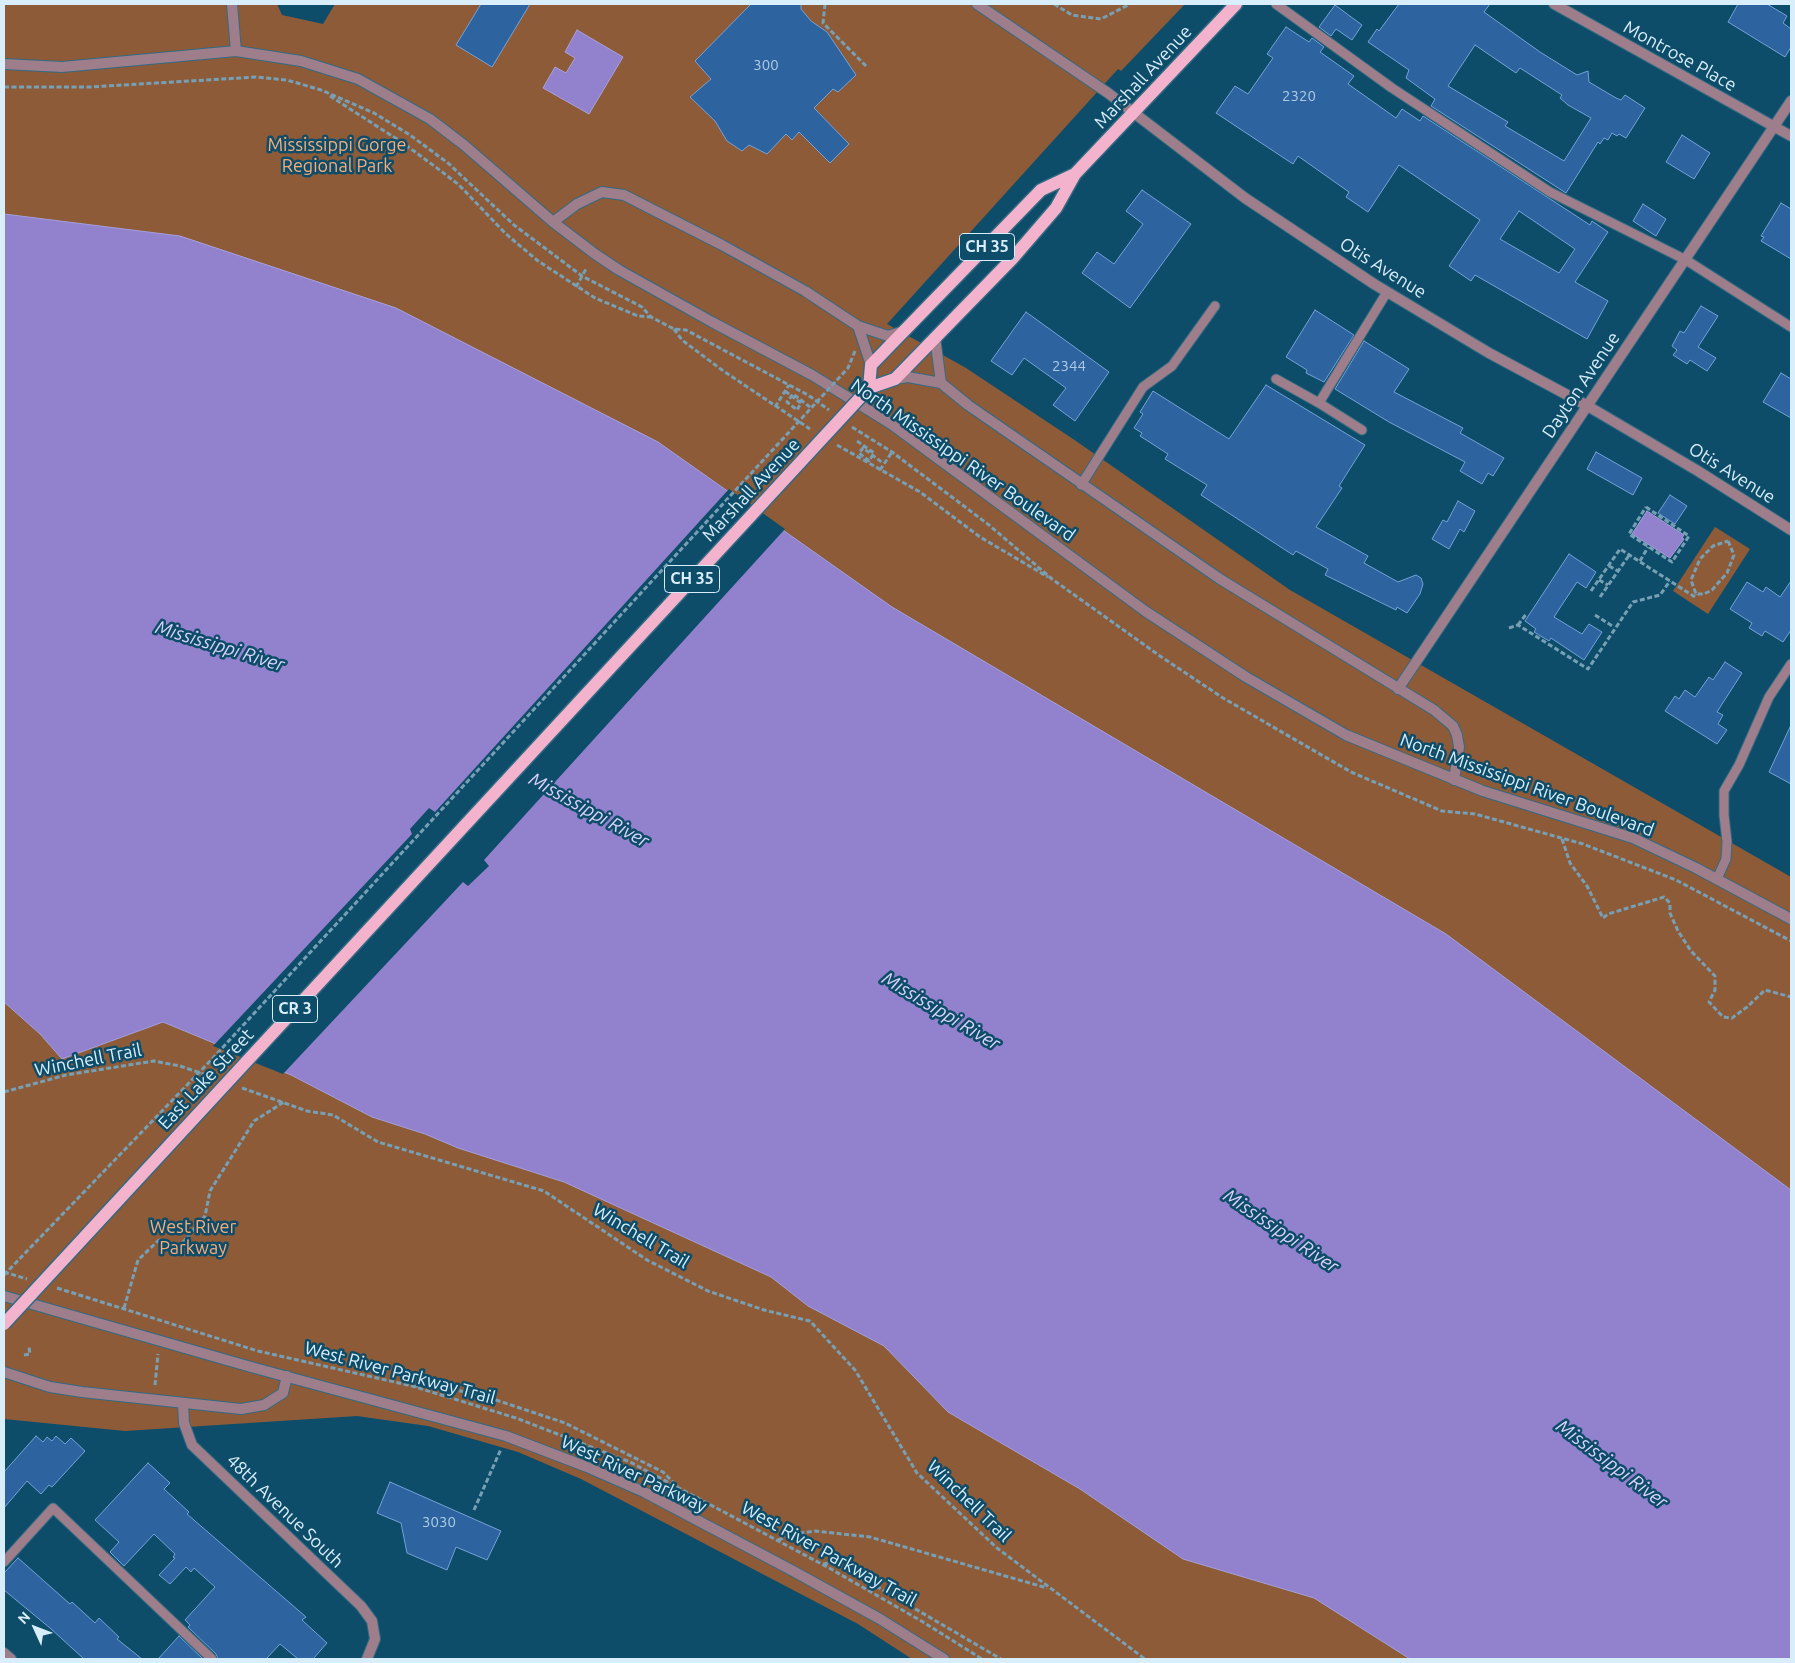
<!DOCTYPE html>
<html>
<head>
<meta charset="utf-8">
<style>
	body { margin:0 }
	#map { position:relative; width:1795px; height:1663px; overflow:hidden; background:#0e4d69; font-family:Ubuntu,sans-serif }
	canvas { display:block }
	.frame { position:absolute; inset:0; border:5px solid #d9eefb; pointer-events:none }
	.north { position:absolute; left:10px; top:1603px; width:50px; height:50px; -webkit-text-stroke:4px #0e4d69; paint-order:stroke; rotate:313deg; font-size:14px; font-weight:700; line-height:20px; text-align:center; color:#d9eefb }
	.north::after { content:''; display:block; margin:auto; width:18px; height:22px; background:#d9eefb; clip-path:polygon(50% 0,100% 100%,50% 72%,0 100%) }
</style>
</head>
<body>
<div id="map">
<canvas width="1795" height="1663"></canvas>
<div class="frame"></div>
<div class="north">N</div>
</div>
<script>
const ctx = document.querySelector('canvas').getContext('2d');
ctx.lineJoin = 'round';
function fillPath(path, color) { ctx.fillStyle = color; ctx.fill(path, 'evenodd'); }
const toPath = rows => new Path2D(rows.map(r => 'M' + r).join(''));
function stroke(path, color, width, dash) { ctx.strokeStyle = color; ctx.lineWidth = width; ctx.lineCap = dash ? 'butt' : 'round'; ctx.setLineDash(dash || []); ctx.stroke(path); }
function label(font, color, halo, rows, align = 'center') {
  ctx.font = font + ' Ubuntu,sans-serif'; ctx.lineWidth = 5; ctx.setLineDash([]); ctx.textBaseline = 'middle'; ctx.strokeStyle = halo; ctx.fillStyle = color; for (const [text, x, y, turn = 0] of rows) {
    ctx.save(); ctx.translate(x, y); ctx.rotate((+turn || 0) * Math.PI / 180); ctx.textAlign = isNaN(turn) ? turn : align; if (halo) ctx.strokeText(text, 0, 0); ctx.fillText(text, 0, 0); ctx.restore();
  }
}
fillPath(toPath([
	[4,4,277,4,282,15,323,24,335,4,1185,4,1121,71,1118,69,887,324,966,368,1076,441,1290,590,1791,877,1791,1190,1446,934,892,607,658,442,180,236,4,214],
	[1715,527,1750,549,1708,614,1673,591],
	[4,1002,40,1034,62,1059,163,1022,291,1075,372,1117,425,1134,458,1148,564,1182,771,1277,808,1306,884,1346,948,1412,1080,1489,1183,1559,1314,1598,1410,1659,912,1659,858,1624,581,1479,518,1452,428,1426,357,1416,125,1431,4,1419]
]), '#8e5b39');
const water = toPath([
	[577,30,623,57,589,114,543,88,555,67,566,73,575,58,565,52,577,30],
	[4,214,180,236,396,308,658,442,892,607,1446,934,1791,1190,1791,1659,1410,1659,1314,1598,1183,1559,1080,1489,948,1412,884,1346,808,1306,771,1277,564,1182,458,1148,425,1134,372,1117,291,1075,163,1022,62,1059,40,1034,4,1002,4,214],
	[1647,511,1684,535,1682,538,1684,539,1670,558,1632,534,1647,511]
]);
fillPath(water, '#9281cd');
stroke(water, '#a7a2db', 1);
fillPath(toPath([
	[729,489,785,529,484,860,489,866,468,886,463,882,283,1074,213,1046,412,834,410,829,429,808,435,812]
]), '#0e4d69');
const building = toPath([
	[481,4,530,4,492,67,456,45,481,4],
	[751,4,801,4,801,9,811,21,827,32,856,75,838,92,833,89,814,108,849,144,830,163,799,132,792,140,786,134,767,154,749,145,742,151,727,141,715,121,690,97,711,79,695,61,751,4],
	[1399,4,1490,4,1484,12,1540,52,1577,75,1588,71,1589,82,1616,98,1621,100,1625,95,1645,108,1626,138,1619,134,1617,136,1612,133,1608,140,1604,138,1600,144,1598,142,1566,193,1431,106,1435,99,1406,78,1409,70,1368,42,1377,29,1379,31,1399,4],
	[1475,45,1516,73,1520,68,1562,95,1560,98,1568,105,1591,118,1564,161,1505,126,1508,122,1448,86,1475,45],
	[1738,4,1767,4,1787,16,1783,23,1791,29,1791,47,1785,57,1728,22,1738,4],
	[1335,5,1362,25,1352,40,1336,29,1331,36,1319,27,1335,5],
	[1286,27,1309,42,1312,38,1324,47,1320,52,1354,76,1348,84,1396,118,1402,109,1420,121,1423,116,1590,225,1592,221,1608,232,1575,282,1608,301,1587,339,1475,275,1471,281,1449,266,1480,220,1399,165,1368,212,1346,197,1349,192,1298,156,1293,164,1216,113,1235,86,1248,94,1273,58,1267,54,1286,27],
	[1519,211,1575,249,1559,273,1500,239,1519,211],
	[1682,135,1710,153,1694,179,1666,162,1682,135],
	[1142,190,1191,224,1130,308,1082,273,1097,252,1114,264,1143,224,1126,211,1142,190],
	[1781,203,1791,209,1791,259,1761,241,1764,237,1761,236,1781,203],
	[1643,204,1666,219,1656,236,1633,221,1643,204],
	[1701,306,1718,316,1698,347,1716,358,1707,371,1690,360,1687,364,1673,355,1677,350,1672,346,1680,331,1684,333,1701,306],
	[1315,310,1354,335,1324,382,1306,373,1307,370,1286,357,1315,310],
	[1026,312,1109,372,1075,421,1053,405,1066,388,1024,358,1012,375,991,361,1026,312],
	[1364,341,1409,369,1394,392,1463,428,1460,433,1504,458,1493,476,1488,473,1482,484,1460,471,1465,462,1389,422,1335,389,1364,341],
	[1781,373,1791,379,1791,418,1763,402,1781,373],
	[1266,385,1365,445,1339,486,1342,488,1316,527,1368,556,1364,563,1398,582,1416,575,1421,578,1423,584,1420,594,1407,613,1397,607,1396,610,1325,575,1328,569,1296,551,1293,555,1201,495,1207,485,1165,459,1168,454,1140,436,1142,433,1134,428,1143,414,1140,412,1153,391,1229,439,1266,385],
	[1596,452,1642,478,1633,495,1587,469,1596,452],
	[1670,495,1687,506,1675,524,1658,513,1670,495],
	[1458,501,1475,511,1464,532,1460,529,1449,549,1432,539,1443,520,1447,522,1458,501],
	[1569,554,1596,572,1586,588,1577,582,1554,617,1582,634,1589,624,1602,632,1584,660,1551,638,1549,641,1534,632,1536,629,1525,621,1569,554],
	[1791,581,1791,630,1783,642,1765,631,1762,636,1749,628,1752,623,1730,609,1747,582,1763,592,1766,587,1780,597,1791,581],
	[1725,662,1742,673,1717,712,1723,715,1718,724,1727,730,1717,744,1665,711,1675,696,1679,699,1685,690,1695,697,1709,677,1713,680,1725,662],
	[1791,725,1791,784,1769,772,1791,725],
	[36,1436,43,1442,47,1437,52,1441,56,1436,65,1444,71,1438,85,1451,52,1487,49,1485,41,1494,27,1481,4,1508,4,1472,36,1436],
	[148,1463,170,1483,164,1489,189,1512,187,1514,306,1617,302,1620,327,1643,313,1659,298,1659,280,1644,266,1659,218,1659,216,1654,188,1627,190,1625,185,1620,215,1587,194,1568,191,1572,186,1567,170,1584,159,1575,175,1558,173,1557,175,1554,154,1534,124,1566,110,1552,119,1542,95,1520,148,1463],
	[390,1482,501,1531,487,1560,456,1547,447,1570,407,1553,401,1523,377,1513,390,1482],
	[18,1558,70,1604,72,1602,95,1623,99,1618,119,1637,117,1639,142,1659,84,1659,50,1628,4,1590,4,1573,18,1558],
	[179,1636,203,1659,158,1659,179,1636]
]);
fillPath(building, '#2d639f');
stroke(building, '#74a2d8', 1);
const service = toPath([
	[1276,4,1392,88,1550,192,1686,260,1791,327],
	[1276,379,1319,403],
	[1362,430,1319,403,1387,292],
	[1081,485,1143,387,1172,366,1215,306],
	[1717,879,1726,859,1727,842,1724,815,1724,791,1739,765,1769,697,1791,664],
	[4,1562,53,1508,212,1659]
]);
const minor = toPath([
	[232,4,236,51],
	[977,4,1108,93,1245,198,1374,284,1489,353,1586,405,1698,471,1791,530],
	[1554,4,1791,136],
	[1398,689,1791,101],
	[4,1296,251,1367,506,1436,587,1467,644,1492,795,1572,880,1619,944,1659],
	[4,1372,50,1387,82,1392,241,1409,264,1405,283,1393,287,1376],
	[183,1403,184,1423,192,1445,361,1606,372,1621,375,1639,367,1659],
	[4,1653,11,1659]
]);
const tertiary = toPath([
	[4,64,62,67,236,51,301,61,358,79,430,119,464,145,553,222,595,254,619,270,712,322,812,375,891,424,1145,611,1246,677,1346,735,1483,791,1633,838,1696,868,1791,919],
	[553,222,577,204,602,192,624,195,722,245,805,291,858,326,888,336,904,331],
	[858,326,871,365],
	[935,337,941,383],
	[895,379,908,377,941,383,968,405,1220,579,1434,710,1453,726,1457,735,1459,747,1454,780]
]);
const primary = toPath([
	[1075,174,1041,190,871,365,869,388,895,379,1012,259,1056,208,1075,174,1236,4]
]);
stroke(service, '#336a83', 11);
stroke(minor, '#336a83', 12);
stroke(tertiary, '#336a83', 12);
stroke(primary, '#336a83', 15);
stroke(toPath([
	[825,4,823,23,867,67],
	[1054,4,1072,15,1101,19,1130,4],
	[4,87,90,87,256,77,287,80,321,90,374,113,410,135,448,163,514,225,582,276,642,307,651,317,674,329,686,330,808,395,829,410],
	[330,96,403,143,441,171,459,185,506,234,538,261,595,298,638,316,651,317],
	[576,287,586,269],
	[674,329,682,340,722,370,810,429],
	[785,391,801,403,797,410,787,402,793,394,810,407],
	[775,407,789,385],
	[852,427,892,452,989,525,1052,579,1160,656,1223,698,1351,772,1442,811,1475,814,1583,844,1676,880,1791,941],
	[857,441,874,453,869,461,859,453,863,448,883,463],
	[837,445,920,492,980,537,1048,577],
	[880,470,892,452],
	[1646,507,1689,536,1672,562,1629,534,1646,507],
	[1728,541,1734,555,1727,573,1712,590,1704,594,1696,594,1691,580,1700,559,1713,546,1728,541],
	[1640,561,1648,547],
	[1609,566,1618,571],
	[1599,580,1608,585],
	[1591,591,1620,549,1695,597,1696,594],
	[1600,597,1630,554],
	[1595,615,1614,627],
	[1518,625,1527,613],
	[1509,628,1518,625,1588,669,1633,602,1660,595,1670,581],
	[1562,839,1570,863,1587,886,1603,918,1608,914,1664,897,1670,903,1670,913,1678,931,1691,951,1715,976,1715,990,1709,1002,1723,1017,1732,1018,1747,1007,1765,990,1791,997],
	[242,1088,307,1111,333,1115,378,1142,544,1191,647,1260,708,1291,764,1310,810,1321,855,1370,917,1473,997,1548,1145,1659],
	[4,1092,66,1075,154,1061,180,1066,212,1077],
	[4,1272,27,1279],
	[57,1288,258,1351,412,1386,516,1418,630,1462,831,1569,923,1622,982,1659],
	[124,1308,138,1260,159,1240,174,1253,205,1216,210,1191,254,1121,284,1102],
	[24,1355,30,1354,29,1347],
	[155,1385,158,1354],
	[415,1386,432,1385,484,1396,565,1423,663,1472,678,1487],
	[474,1510,501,1449],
	[778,1540,794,1534,815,1531,870,1537,1047,1588],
	[823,1564,835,1562,1001,1659]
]), '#77a0b5', 3, [5, 2.5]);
stroke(service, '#9e7e8a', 9);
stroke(minor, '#9e7e8a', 10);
stroke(tertiary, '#9e7e8a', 10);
stroke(primary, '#f3b3cc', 12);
const primaryBridge = toPath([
	[4,1324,869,388]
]);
stroke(primaryBridge, '#336a83', 15, []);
stroke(toPath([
	[4,1275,213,1058,848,368,855,351]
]), '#77a0b5', 3, [5, 2.5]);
stroke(primaryBridge, '#f3b3cc', 12);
label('15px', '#aecbe4', null, [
	["300",766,65],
	["2320",1299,96],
	["2344",1069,366],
	["3030",439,1522]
]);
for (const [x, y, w] of [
	[987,247,55],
	[692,579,55],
	[295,1009,45]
]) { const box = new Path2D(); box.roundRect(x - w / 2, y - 13.5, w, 27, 4); ctx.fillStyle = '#0e4d69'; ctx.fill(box); stroke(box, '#d9eefb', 1); }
label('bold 16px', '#d9eefb', null, [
	["CH 35",987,247],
	["CH 35",692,579],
	["CR 3",295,1009]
]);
label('18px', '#d9eefb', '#0e4d69', [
	["Montrose Place",1680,56,29],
	["Marshall Avenue",1143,77,-47],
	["Otis Avenue",1383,268,32],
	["Dayton Avenue",1581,385,-56],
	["North Mississippi River Boulevard",963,460,35],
	["Otis Avenue",1732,473,32],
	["Marshall Avenue",751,490,-47],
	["North Mississippi River Boulevard",1527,785,20],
	["Winchell Trail",88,1060,-11],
	["East Lake Street",206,1079,-47],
	["Winchell Trail",641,1236,31],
	["West River Parkway Trail",400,1373,15],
	["West River Parkway",634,1474,25],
	["Winchell Trail",969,1501,44],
	["48th Avenue South",285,1511,44],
	["West River Parkway Trail",829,1554,29]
]);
label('18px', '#f9ab78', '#0e4d69', [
	["Mississippi Gorge",337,145],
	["Regional Park",337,166],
	["West River",193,1227],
	["Parkway",193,1248]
]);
label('italic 19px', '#dad3fc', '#0e4d69', [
	["Mississippi River",220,646,17],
	["Mississippi River",589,810,29],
	["Mississippi River",941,1011,31],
	["Mississippi River",1281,1231,34],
	["Mississippi River",1612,1464,37]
]);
</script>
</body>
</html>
